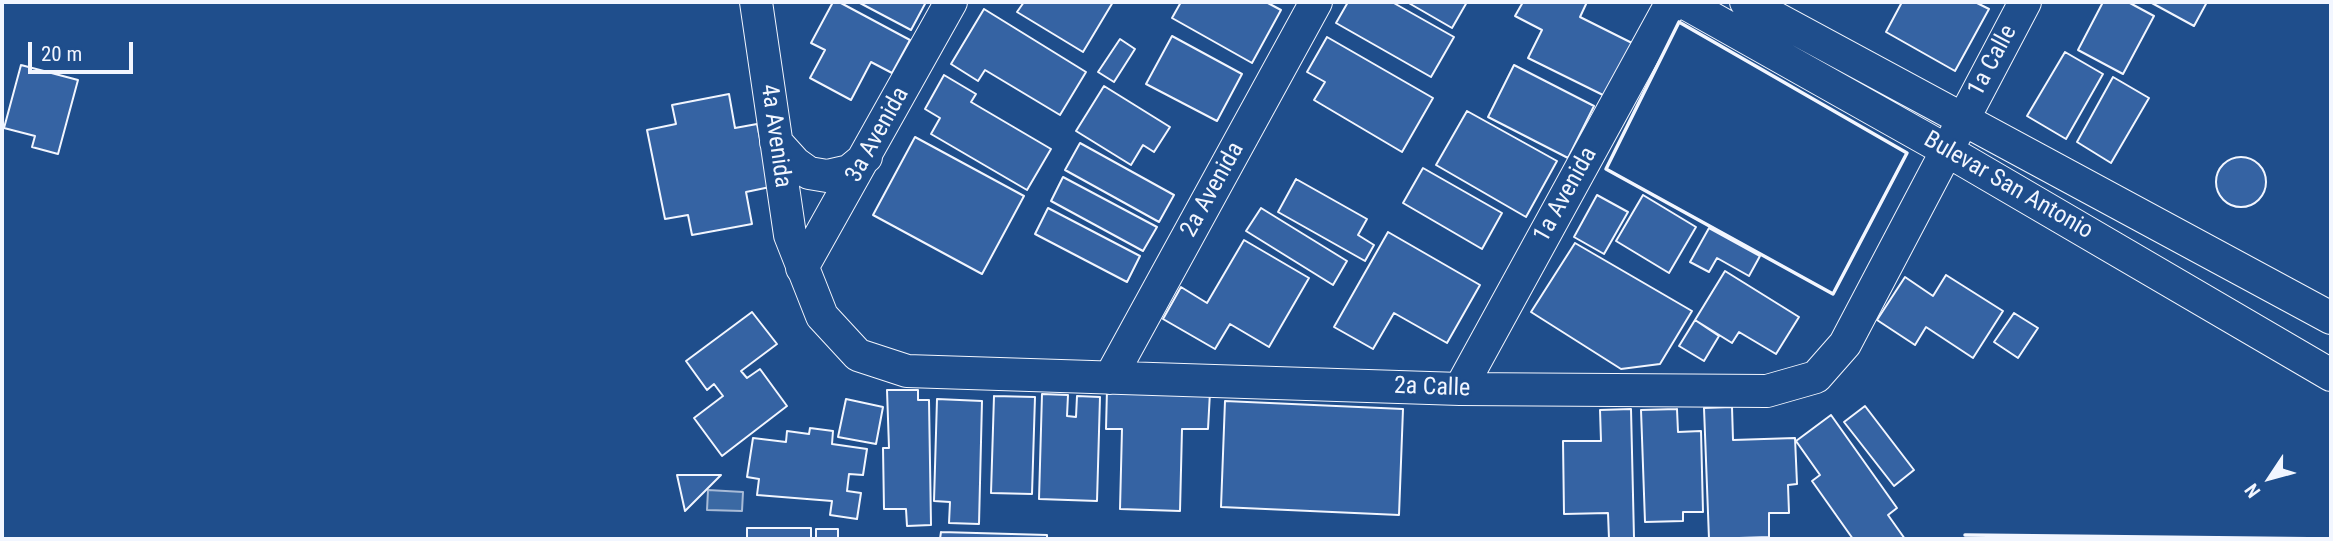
<!DOCTYPE html>
<html>
<head>
<meta charset="utf-8">
<style>
	body { margin:0 }
	#map { position:relative; width:2333px; height:541px; overflow:hidden; background:#1f4e8c; font-family:"Roboto Condensed",sans-serif }
	canvas { display:block }
	.frame { position:absolute; inset:0; border:4px solid #f2f6ff; pointer-events:none }
	.north { position:absolute; left:2235px; top:443px; width:70px; height:70px; -webkit-text-stroke:5px #1f4e8c; paint-order:stroke; rotate:234deg; font-size:19px; font-weight:700; line-height:28px; text-align:center; color:#f2f6ff }
	.north::after { content:''; display:block; margin:auto; width:24px; height:32px; background:#f2f6ff; clip-path:polygon(50% 0,100% 100%,50% 72%,0 100%) }
	.scale { position:absolute; left:28px; top:42px; width:105px; height:32px; box-sizing:border-box; border:4px solid #f2f6ff; border-top:0; padding-left:9px; font-size:21px; line-height:24px; white-space:nowrap; color:#f2f6ff; -webkit-text-stroke:5px #1f4e8c; paint-order:stroke }
</style>
</head>
<body>
<div id="map">
<canvas width="2333" height="541"></canvas>
<div class="frame"></div>
<div class="north">N</div>
<div class="scale">20 m</div>
</div>
<script>
const ctx = document.querySelector('canvas').getContext('2d');
ctx.lineJoin = 'round';
function fillPath(path, color) { ctx.fillStyle = color; ctx.fill(path, 'evenodd'); }
const toPath = rows => new Path2D(rows.map(r => 'M' + r).join(''));
function stroke(path, color, width, dash) { ctx.strokeStyle = color; ctx.lineWidth = width; ctx.lineCap = dash ? 'butt' : 'round'; ctx.setLineDash(dash || []); ctx.stroke(path); }
function label(font, color, halo, rows, align = 'center') {
  ctx.font = font + ' "Roboto Condensed",sans-serif'; ctx.lineWidth = 5; ctx.setLineDash([]); ctx.textBaseline = 'middle'; ctx.strokeStyle = halo; ctx.fillStyle = color; for (const [text, x, y, turn = 0] of rows) {
    ctx.save(); ctx.translate(x, y); ctx.rotate((+turn || 0) * Math.PI / 180); ctx.textAlign = isNaN(turn) ? turn : align; if (halo) ctx.strokeText(text, 0, 0); ctx.fillText(text, 0, 0); ctx.restore();
  }
}
const water = toPath([
	[708,490,743,492,742,511,707,510,708,490]
]);
fillPath(water, '#3b69a3');
stroke(water, '#a8bbd7', 2);
const building = toPath([
	[833,2,839,2,910,40,892,73,871,62,851,100,810,78,825,50,811,43,833,2],
	[858,2,926,2,911,30,858,2],
	[1024,2,1113,2,1083,52,1017,12,1024,2],
	[1181,2,1266,2,1281,10,1252,63,1172,18,1181,2],
	[1348,2,1392,2,1454,37,1431,77,1336,23,1348,2],
	[1407,2,1467,2,1452,28,1407,2],
	[1523,2,1587,2,1580,17,1634,44,1607,97,1528,58,1542,30,1515,16,1523,2],
	[1902,2,1975,2,1989,9,1955,71,1886,32,1902,2],
	[2103,2,2128,2,2154,16,2123,74,2078,50,2103,2],
	[2150,2,2207,2,2194,26,2150,2],
	[984,9,1086,72,1060,115,985,70,978,81,951,64,984,9],
	[1172,36,1242,74,1217,121,1146,84,1172,36],
	[1327,37,1433,98,1402,152,1314,100,1325,82,1307,72,1327,37],
	[1120,39,1135,49,1114,82,1098,72,1120,39],
	[2065,52,2103,74,2066,139,2027,116,2065,52],
	[21,65,78,80,58,154,32,147,35,136,4,128,21,65],
	[1514,65,1594,106,1568,158,1488,117,1514,65],
	[944,75,976,94,971,102,1051,149,1027,190,931,134,940,118,925,109,944,75],
	[2113,77,2149,98,2111,163,2077,142,2113,77],
	[1104,86,1170,127,1154,152,1143,145,1131,165,1076,131,1104,86],
	[729,94,735,128,757,124,770,187,746,192,752,224,692,235,688,215,665,219,647,130,676,124,672,105,729,94],
	[1467,111,1557,161,1526,217,1436,165,1467,111],
	[915,137,1024,196,982,274,873,215,915,137],
	[1080,143,1174,195,1159,222,1065,170,1080,143],
	'2216 182a25 25 0 1 1 50 0a25 25 0 1 1-50 0Z',
	[1423,168,1502,213,1482,249,1403,203,1423,168],
	[1063,177,1157,227,1143,251,1051,201,1063,177],
	[1296,179,1367,219,1358,235,1374,245,1365,261,1278,212,1296,179],
	[1597,195,1628,212,1604,254,1574,237,1597,195],
	[1643,195,1696,227,1669,273,1616,241,1643,195],
	[1048,208,1140,256,1127,282,1035,234,1048,208],
	[1261,208,1347,261,1333,285,1246,231,1261,208],
	[1709,228,1760,256,1749,276,1717,258,1709,272,1690,262,1709,228],
	[1388,232,1480,285,1447,343,1394,313,1373,349,1334,327,1388,232],
	[1244,240,1309,278,1269,347,1230,324,1215,349,1163,319,1181,287,1207,303,1244,240],
	[1575,243,1692,311,1660,364,1621,369,1531,312,1575,243],
	[1725,271,1799,317,1776,354,1739,332,1732,343,1695,320,1725,271],
	[1946,275,2003,311,1973,358,1926,327,1915,345,1877,320,1905,277,1933,296,1946,275],
	[752,312,777,344,741,371,747,378,760,369,787,406,722,456,694,418,723,396,714,384,707,390,686,361,752,312],
	[2014,313,2038,328,2018,358,1994,342,2014,313],
	[1695,320,1719,336,1704,361,1679,346,1695,320],
	[1107,389,1210,392,1208,429,1182,429,1180,511,1120,509,1122,429,1106,429,1107,389],
	[887,390,918,390,918,400,929,400,931,525,907,526,906,509,884,509,883,448,889,448,887,390],
	[1042,394,1068,395,1067,416,1076,417,1077,396,1100,397,1097,501,1039,499,1042,394],
	[994,396,1035,397,1032,494,991,493,994,396],
	[846,399,883,407,876,444,838,437,846,399],
	[937,399,982,401,979,524,949,523,950,502,934,501,937,399],
	[1225,401,1403,409,1399,515,1221,507,1225,401],
	[1865,406,1914,470,1894,486,1844,422,1865,406],
	[1732,407,1733,440,1795,438,1797,484,1788,485,1789,513,1769,513,1769,537,1709,539,1704,408,1732,407],
	[1631,409,1634,538,1609,539,1608,513,1564,514,1563,441,1601,441,1600,410,1631,409],
	[1677,409,1678,432,1701,431,1703,512,1683,512,1683,521,1645,522,1641,410,1677,409],
	[1831,415,1897,508,1888,515,1905,539,1853,539,1812,481,1820,475,1796,441,1831,415],
	[810,428,833,431,832,444,867,449,863,475,849,474,847,491,861,493,857,519,830,515,832,501,757,495,759,479,747,477,753,438,786,442,787,431,809,434,810,428],
	[677,475,721,475,685,511,677,475],
	[747,528,811,528,811,539,747,539,747,528],
	[816,529,838,529,838,539,816,539,816,529],
	[941,532,1047,535,1047,539,940,539,941,532]
]);
fillPath(building, '#3563a3');
stroke(building, '#f2f6ff', 2);
const street = toPath([
	[756,2,790,235,822,316,858,355,907,371,1460,389,1767,391,1816,377,1845,344,2025,2],
	[1683,2,1946,150,2331,375],
	[1746,2,2331,318],
	[776,142,795,163,809,173,827,176,849,171,866,157],
	[802,268,951,2],
	[1110,378,1316,2],
	[1460,389,1672,2]
]);
stroke(street, '#f2f6ff', 34);
stroke(street, '#1f4e8c', 32);
stroke(toPath([
	[1679,22,1907,153,1833,294,1606,169,1679,22],
	[1965,535,2331,539]
]), '#f2f6ff', 3.5);
label('24px', '#f2f6ff', '#1f4e8c', [
	["1a Calle",1993,61,-62],
	["3a Avenida",878,135,-61],
	["4a Avenida",775,136,82],
	["Bulevar San Antonio",2008,186,30],
	["2a Avenida",1213,190,-61],
	["1a Avenida",1566,195,-61],
	["2a Calle",1432,388,2]
]);
</script>
</body>
</html>
